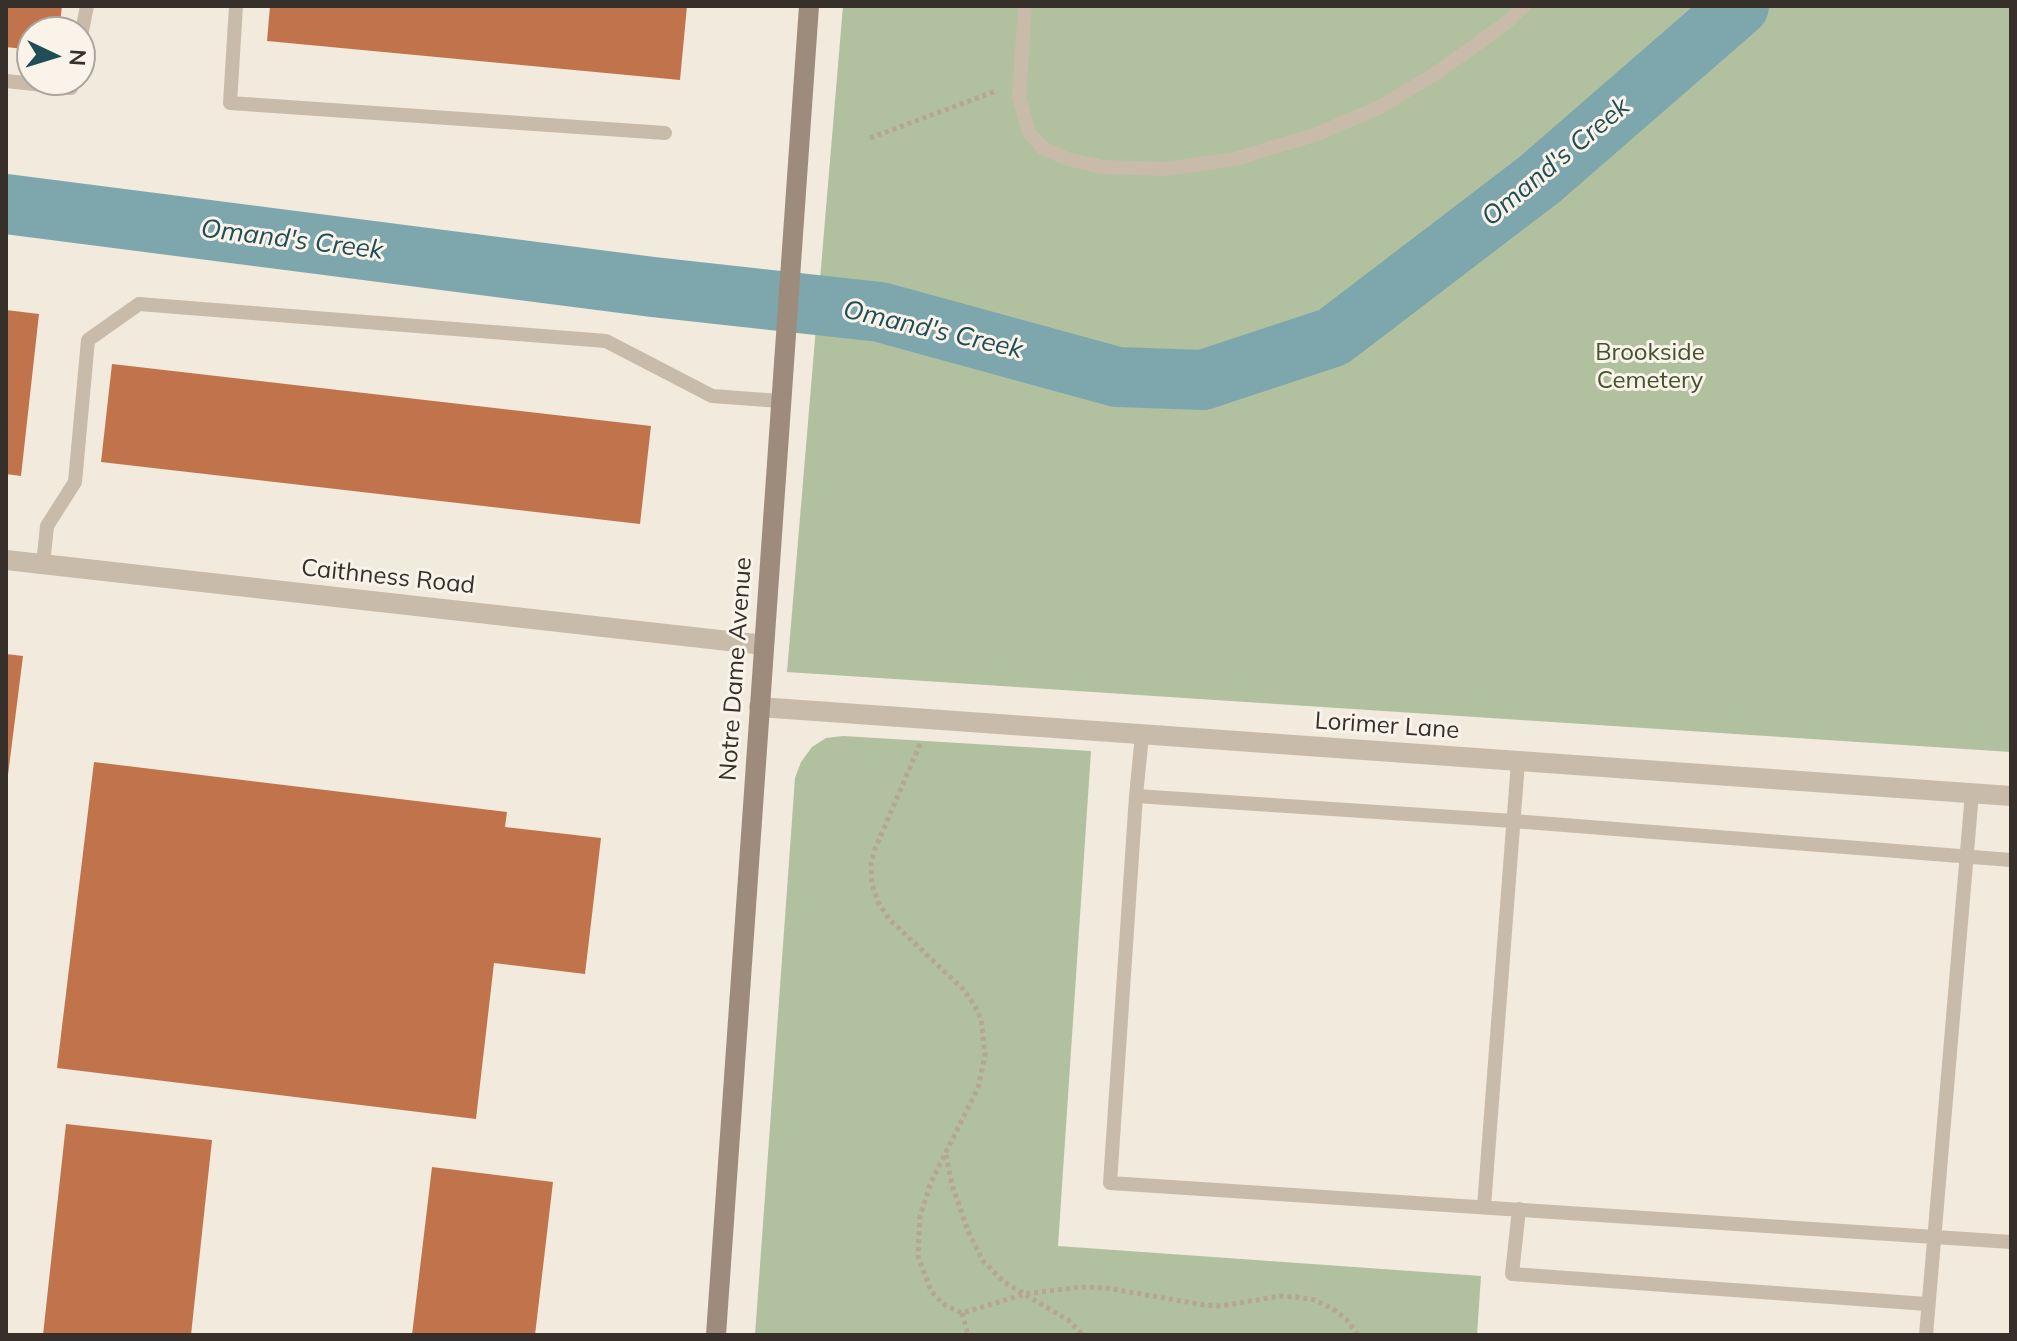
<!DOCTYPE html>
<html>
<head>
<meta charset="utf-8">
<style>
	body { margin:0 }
	#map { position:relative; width:2017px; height:1341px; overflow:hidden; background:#f1eadd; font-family:Mulish,sans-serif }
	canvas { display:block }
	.frame { position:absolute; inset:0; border:8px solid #372f29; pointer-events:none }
	.north { position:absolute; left:16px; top:16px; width:80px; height:80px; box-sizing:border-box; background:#f9f3ea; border:2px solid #aba59d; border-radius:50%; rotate:94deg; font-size:22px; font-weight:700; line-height:32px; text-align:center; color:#372f29 }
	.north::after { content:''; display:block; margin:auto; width:28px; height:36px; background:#204e57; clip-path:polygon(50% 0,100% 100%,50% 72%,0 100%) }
</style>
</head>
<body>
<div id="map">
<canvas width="2017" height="1341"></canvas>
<div class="frame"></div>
<div class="north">N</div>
</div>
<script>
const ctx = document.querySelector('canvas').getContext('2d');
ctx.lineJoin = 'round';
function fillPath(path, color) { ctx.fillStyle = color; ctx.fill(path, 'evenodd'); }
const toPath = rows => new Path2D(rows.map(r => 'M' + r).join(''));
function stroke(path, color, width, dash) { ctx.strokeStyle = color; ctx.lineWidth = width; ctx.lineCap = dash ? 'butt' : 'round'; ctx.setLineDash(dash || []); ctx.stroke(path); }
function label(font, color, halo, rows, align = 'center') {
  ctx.font = font + ' Mulish,sans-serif'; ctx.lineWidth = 6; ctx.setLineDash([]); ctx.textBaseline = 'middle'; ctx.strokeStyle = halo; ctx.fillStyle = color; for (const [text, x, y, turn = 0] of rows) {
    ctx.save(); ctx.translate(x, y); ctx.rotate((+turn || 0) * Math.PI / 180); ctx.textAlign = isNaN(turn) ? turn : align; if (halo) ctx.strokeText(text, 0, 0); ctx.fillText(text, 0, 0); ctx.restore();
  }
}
fillPath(toPath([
	[843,6,2011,6,2011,752,787,672],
	[843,736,1091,751,1058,1246,1481,1276,1477,1335,755,1335,795,778,801,762,812,747,826,738]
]), '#b1c09e');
stroke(toPath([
	[6,204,653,287,880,312,1117,377,1203,380,1333,337,1540,179,1739,6]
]), '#7da7ad', 60);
fillPath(toPath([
	[6,6,62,6,59,32,32,32,32,50,6,47],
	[270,6,687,6,680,80,267,41],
	[6,310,39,314,21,476,6,474],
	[112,364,651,426,640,524,101,462],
	[6,654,23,656,8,775,6,775],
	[94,762,507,812,505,827,601,838,585,974,494,963,476,1119,57,1068],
	[66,1124,212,1140,191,1335,43,1335],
	[432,1167,553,1182,535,1335,412,1335]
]), '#c1744b');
stroke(toPath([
	[870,138,996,91],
	[920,744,875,849,871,864,872,885,878,902,889,919,963,989,975,1006,981,1019,985,1055,978,1088,931,1182,920,1216,918,1256,931,1291,943,1304,962,1313,1025,1294,1081,1287,1107,1288,1204,1305,1221,1306,1280,1296,1296,1297,1315,1300,1333,1309,1347,1320,1358,1335],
	[946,1155,952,1185,968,1231,983,1261,1004,1282,1068,1320,1083,1335],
	[962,1313,968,1335]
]), '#b5a594', 5, [4, 4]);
stroke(toPath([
	[236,6,230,103,665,133],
	[1025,6,1019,97,1029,133,1043,148,1067,159,1103,167,1165,169,1235,159,1317,134,1380,107,1438,72,1506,23,1524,6],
	[80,41,87,6],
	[6,81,71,88,72,80],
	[43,564,47,526,75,482,88,340,139,304,606,341,712,396,780,401],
	[1136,796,1142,735],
	[2011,860,1513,821,1136,796,1110,1183,2011,1242],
	[1484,1206,1518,762],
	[1519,1209,1512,1274,1927,1304],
	[1926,1335,1972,793]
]), '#c9bba9', 14);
stroke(toPath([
	[6,560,764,645],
	[759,707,2011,796]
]), '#c9bba9', 20);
stroke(toPath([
	[716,1335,809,6]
]), '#9d8b7b', 20);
label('24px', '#42542e', '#f9f3ea', [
	["Brookside",1650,353],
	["Cemetery",1650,381]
]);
label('24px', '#372f29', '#f9f3ea', [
	["Caithness Road",388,577,6],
	["Notre Dame Avenue",736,669,-86],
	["Lorimer Lane",1387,726,4]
]);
label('italic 26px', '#204e57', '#f9f3ea', [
	["Omand's Creek",1556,162,-40],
	["Omand's Creek",292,240,7],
	["Omand's Creek",933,330,13]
]);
</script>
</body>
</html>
